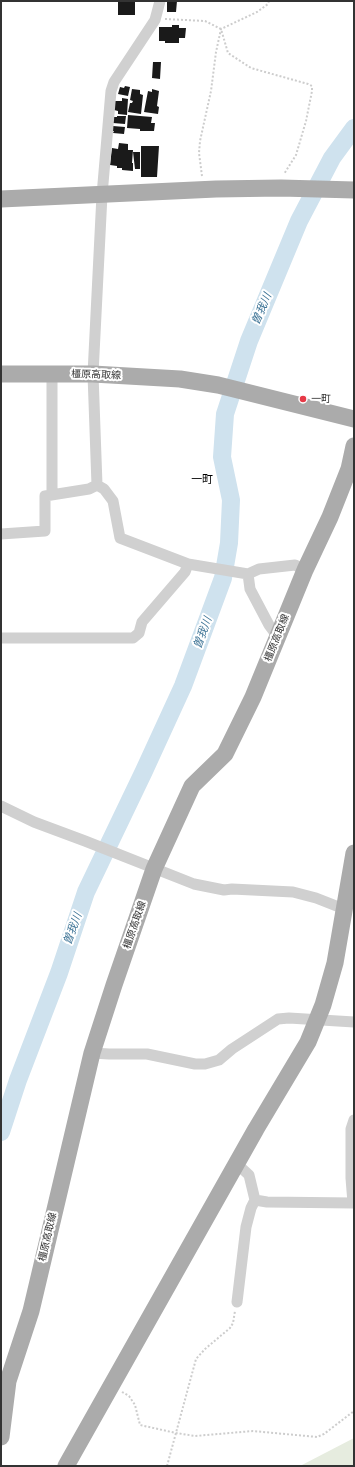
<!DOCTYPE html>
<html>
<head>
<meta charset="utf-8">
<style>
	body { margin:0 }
	#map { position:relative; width:355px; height:1467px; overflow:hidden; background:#fff; font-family:Arial,sans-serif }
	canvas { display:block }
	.frame { position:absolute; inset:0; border:2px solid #333; pointer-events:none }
</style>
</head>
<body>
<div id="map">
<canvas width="355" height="1467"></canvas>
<div class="frame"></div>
</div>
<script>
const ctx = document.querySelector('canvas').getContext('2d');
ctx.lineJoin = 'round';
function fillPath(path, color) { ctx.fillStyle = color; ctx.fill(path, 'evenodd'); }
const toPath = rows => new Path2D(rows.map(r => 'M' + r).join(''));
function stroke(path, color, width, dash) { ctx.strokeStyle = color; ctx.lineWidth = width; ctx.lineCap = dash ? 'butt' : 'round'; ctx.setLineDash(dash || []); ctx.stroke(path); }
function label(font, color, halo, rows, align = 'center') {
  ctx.font = font + ' Arial,"Noto Sans JP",sans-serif'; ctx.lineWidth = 4; ctx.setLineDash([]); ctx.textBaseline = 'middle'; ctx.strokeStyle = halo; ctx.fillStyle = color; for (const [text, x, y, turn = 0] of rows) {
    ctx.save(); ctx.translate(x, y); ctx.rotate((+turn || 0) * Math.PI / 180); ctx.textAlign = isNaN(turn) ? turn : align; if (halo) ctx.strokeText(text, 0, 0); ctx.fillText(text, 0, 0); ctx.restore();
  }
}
fillPath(toPath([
	[354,1438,354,1466,300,1466]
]), '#e6ecdf');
stroke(toPath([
	[1,1132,18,1080,59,973,86,892,144,771,183,686,223,578,229,543,231,500,222,457,225,414,249,341,299,221,332,158,354,128]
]), '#cfe2ee', 18);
fillPath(toPath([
	[118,1,135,1,135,15,118,15],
	[167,1,177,1,176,12,167,12],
	[172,25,179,25,179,28,186,28,185,38,179,38,179,43,165,43,165,41,159,41,159,27,172,27],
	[153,62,161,62,160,79,152,78],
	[125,86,130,87,128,96,118,94,120,87,124,88],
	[132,89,140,90,140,94,143,95,141,114,128,112,130,103,132,103,133,101,130,100],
	[152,89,159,91,157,106,159,107,158,114,144,112,148,91,152,92],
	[122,98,128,99,127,115,118,114,118,111,114,110,115,101,122,101],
	[128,115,152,117,151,123,155,123,154,131,140,131,140,129,127,128],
	[117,116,126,116,125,124,113,123,113,117,117,117],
	[113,126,125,127,124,134,113,133,114,131,112,131],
	[119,143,128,144,128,150,133,150,132,163,133,163,133,171,122,170,122,168,117,168,117,166,110,165,112,148,118,149],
	[141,146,159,146,157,177,141,177],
	[133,152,140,152,140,169,135,169]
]), '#1a1a1a');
stroke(toPath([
	[165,19,205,21,221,29,228,53,251,68,308,84,312,86,312,91,306,121,296,155,284,174],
	[202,176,199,153,200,141,211,91,216,52,221,29,257,12,268,4,269,1],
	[122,1392,129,1396,135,1405,140,1425,176,1433,195,1436,253,1431,317,1437,324,1434,354,1411],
	[167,1466,196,1359,205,1349,230,1328,233,1323,235,1311]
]), '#cdcdcd', 2, [2, 2]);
stroke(toPath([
	[160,1,155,20,114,82,111,91,102,195,93,374,97,485,104,489,113,501,120,538,188,564,248,574,259,569,295,565,305,570],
	[52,374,52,494],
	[1,534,45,531,45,496,89,489,97,485],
	[248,574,250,589,269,625,278,637],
	[1,638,133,638,139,633,142,622,185,572,188,564],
	[1,806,34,822,85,841,194,884,224,890,232,889,293,892,316,898,344,909],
	[92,1053,109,1054,147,1054,195,1064,205,1064,219,1060,232,1049,278,1019,289,1018,354,1022],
	[237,1164,249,1175,255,1200,267,1202,353,1203,351,1178,351,1129,354,1120],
	[237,1302,246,1227,251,1208,255,1200]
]), '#d0d0d0', 11);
stroke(toPath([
	[1,199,216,189,281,188,354,190],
	[1,374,93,374,180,379,218,385,354,419],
	[1,1437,8,1381,31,1311,92,1053,114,985,154,869,192,786,225,754,253,697,305,570,330,517,349,469,354,446],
	[66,1466,256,1129,308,1042,323,1005,335,963,354,853]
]), '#ababab', 17);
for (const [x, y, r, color] of [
	[303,399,4,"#e63946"]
]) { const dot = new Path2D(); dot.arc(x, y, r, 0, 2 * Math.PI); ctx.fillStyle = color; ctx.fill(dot); stroke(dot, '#fff', 1.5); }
label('10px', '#333', '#fff', [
	["橿原高取線",96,375,2],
	["橿原高取線",277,638,-68],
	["橿原高取線",135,925,-71],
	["橿原高取線",48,1237,-77]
]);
label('10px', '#333', '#fff', [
	["一町",311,399]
], 'left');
label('italic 11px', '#3f7597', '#fff', [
	["曽我川",262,309,-67],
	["曽我川",203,633,-70],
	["曽我川",73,929,-70]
]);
label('11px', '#000', '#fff', [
	["一町",202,480]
]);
</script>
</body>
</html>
